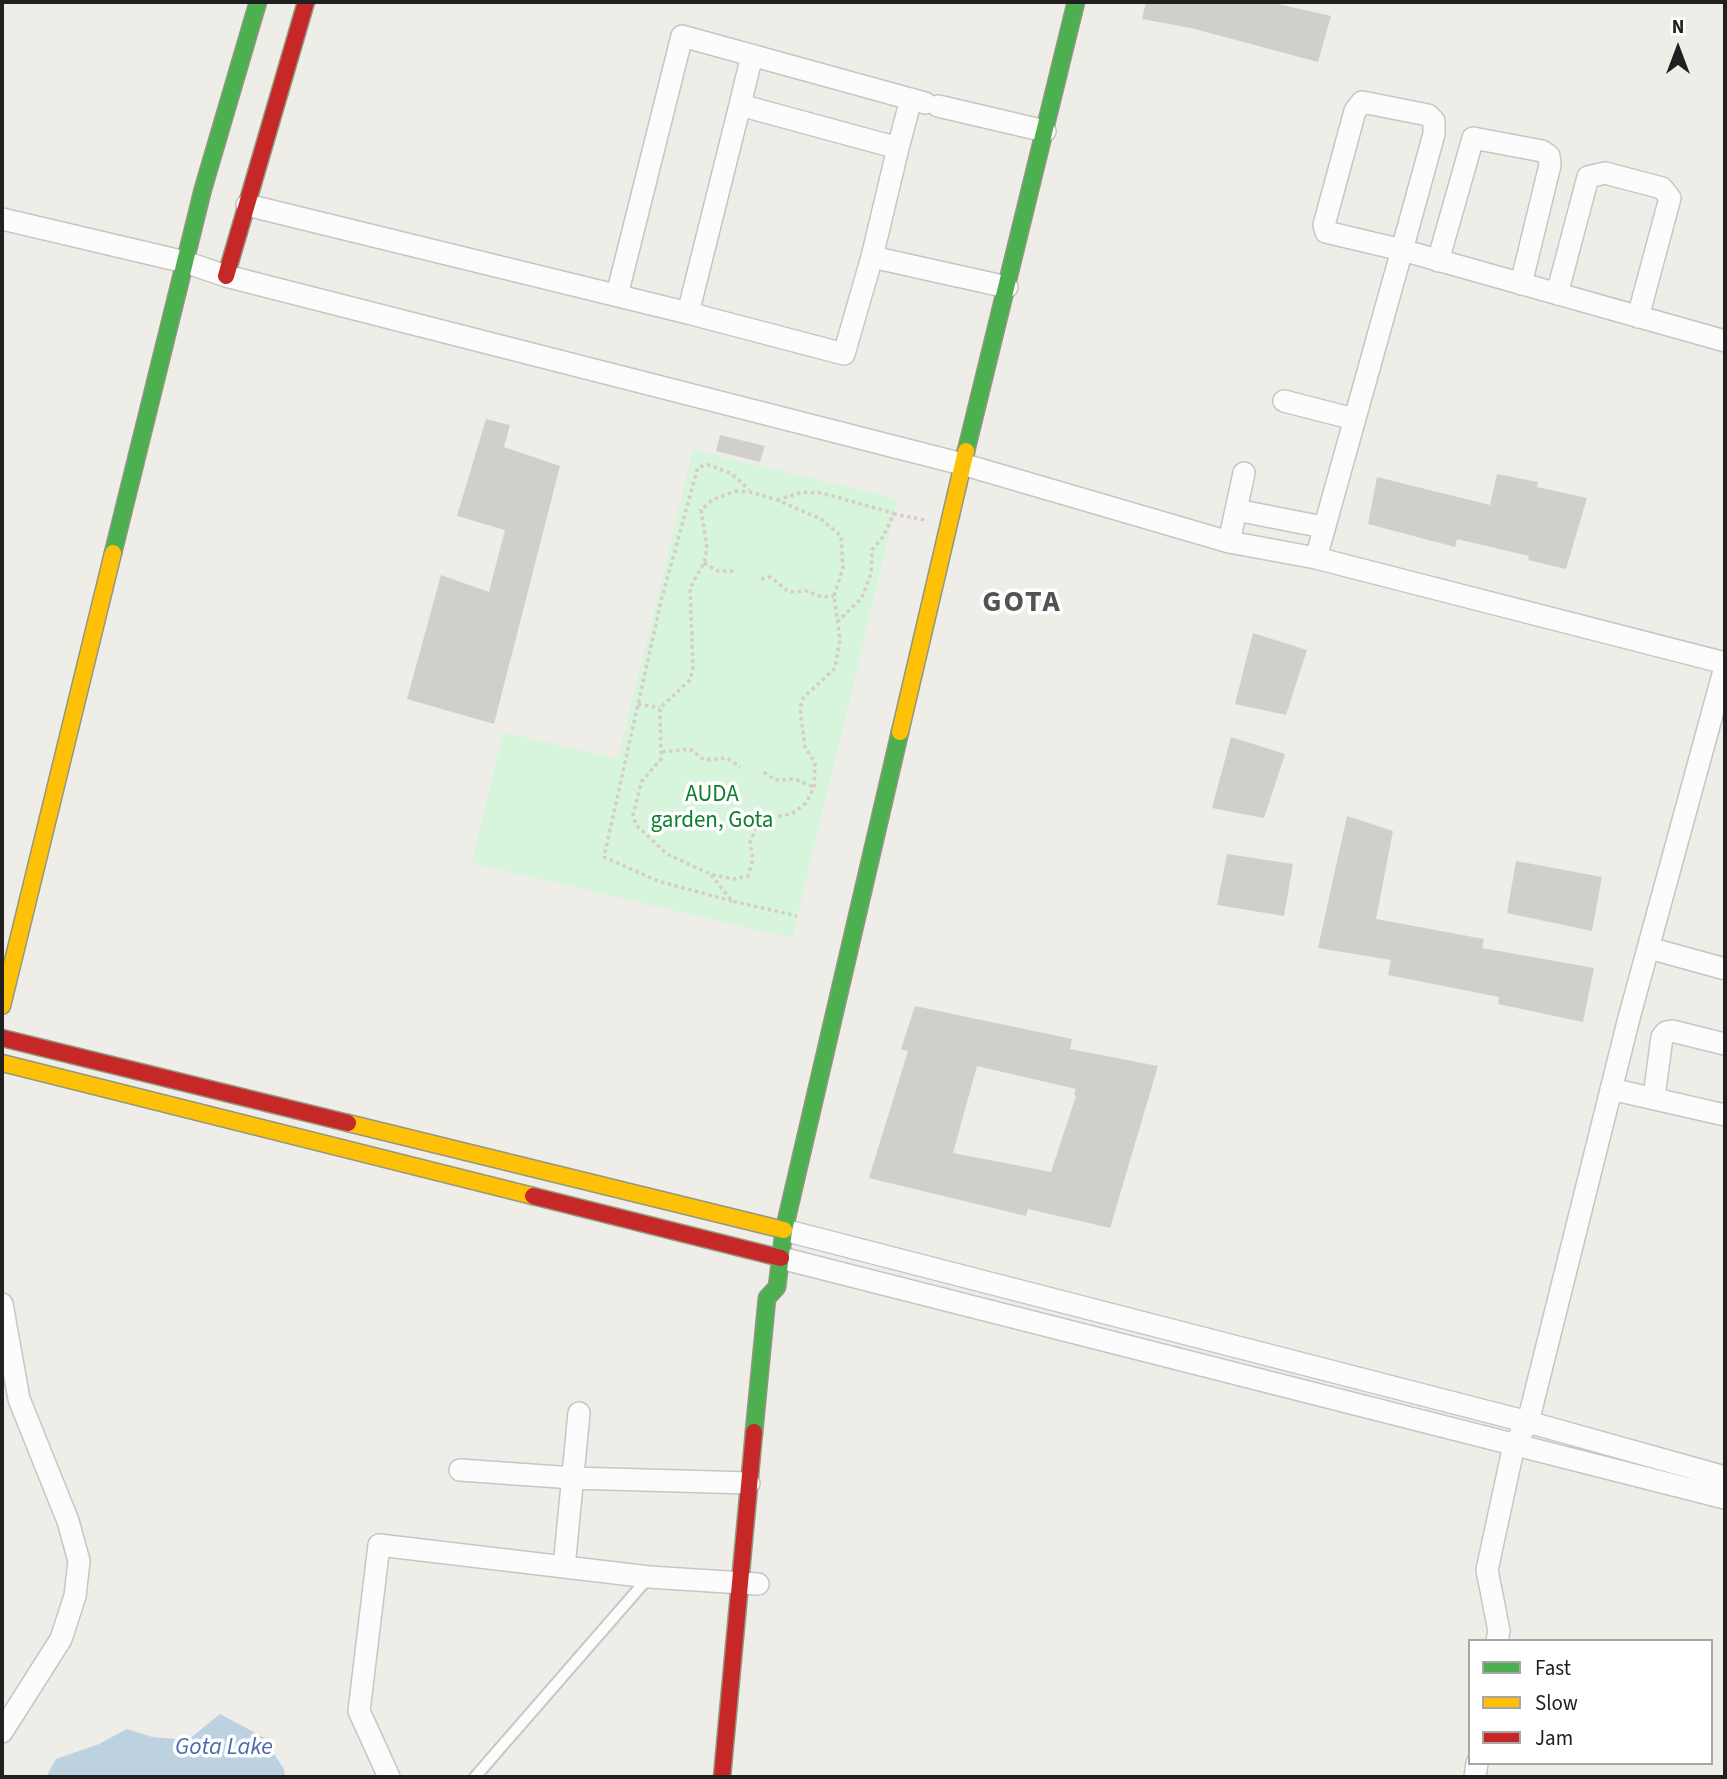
<!DOCTYPE html>
<html>
<head>
<meta charset="utf-8">
<style>
	body { margin:0 }
	#map { position:relative; width:1727px; height:1779px; overflow:hidden; background:#eeede8; font-family:"Source Sans 3",sans-serif }
	canvas { display:block }
	.frame { position:absolute; inset:0; border:4px solid #202020; pointer-events:none }
	.legend { position:absolute; left:1468px; top:1639px; width:245px; height:126px; box-sizing:border-box; background:#fff; border:2px solid #a6a6a6; margin:0; padding:9px 12px; list-style:none; font-size:21px; color:#202020 }
	.legend li { display:flex; align-items:center; gap:14px; height:35px }
	.legend b { width:35px; border:2px solid #a6a6a6 }
	.north { position:absolute; left:1643px; top:14px; width:70px; height:70px; -webkit-text-stroke:5px #fff; paint-order:stroke; rotate:0deg; font-size:19px; font-weight:700; line-height:28px; text-align:center; color:#202020 }
	.north::after { content:''; display:block; margin:auto; width:24px; height:32px; background:#202020; clip-path:polygon(50% 0,100% 100%,50% 72%,0 100%) }
</style>
</head>
<body>
<div id="map">
<canvas width="1727" height="1779"></canvas>
<div class="frame"></div>
<ul class="legend">
<li><b style="height:9px;background:#4caf50"></b>Fast</li>
<li><b style="height:9px;background:#ffc107"></b>Slow</li>
<li><b style="height:9px;background:#c62828"></b>Jam</li>
</ul>
<div class="north">N</div>
</div>
<script>
const ctx = document.querySelector('canvas').getContext('2d');
ctx.lineJoin = 'round';
function fillPath(path, color) { ctx.fillStyle = color; ctx.fill(path, 'evenodd'); }
const toPath = rows => new Path2D(rows.map(r => 'M' + r).join(''));
function stroke(path, color, width, dash) { ctx.strokeStyle = color; ctx.lineWidth = width; ctx.lineCap = dash ? 'butt' : 'round'; ctx.setLineDash(dash || []); ctx.stroke(path); }
function label(font, color, halo, rows, align = 'center') {
  ctx.font = font + ' "Source Sans 3",sans-serif'; ctx.lineWidth = 7; ctx.setLineDash([]); ctx.textBaseline = 'middle'; ctx.strokeStyle = halo; ctx.fillStyle = color; for (const [text, x, y, turn = 0] of rows) {
    ctx.save(); ctx.translate(x, y); ctx.rotate((+turn || 0) * Math.PI / 180); ctx.textAlign = isNaN(turn) ? turn : align; if (halo) ctx.strokeText(text, 0, 0); ctx.fillText(text, 0, 0); ctx.restore();
  }
}
fillPath(toPath([
	[693,450,898,499,792,938,472,863,503,732,618,759]
]), '#d7f4dc');
fillPath(toPath([
	[220,1714,263,1737,284,1769,285,1777,46,1777,56,1759,99,1744,127,1729,152,1737,188,1740]
]), '#bcd2e0');
fillPath(toPath([
	[1146,2,1269,2,1331,16,1318,62,1191,28,1142,19],
	[486,419,510,425,504,447,560,466,494,724,407,699,441,575,489,592,505,530,457,516],
	[720,435,765,446,760,462,716,451],
	[1497,474,1538,482,1537,487,1587,498,1566,569,1528,560,1529,556,1457,539,1455,547,1368,524,1377,477,1490,505],
	[1253,633,1307,650,1286,715,1235,704],
	[1231,737,1285,754,1264,818,1212,808],
	[1347,816,1393,831,1376,919,1484,939,1482,948,1594,968,1583,1022,1498,1004,1499,997,1388,975,1391,960,1318,948],
	[1227,854,1293,864,1284,916,1217,905],
	[1516,861,1602,877,1592,931,1507,913],
	[915,1006,1072,1039,1070,1049,1158,1066,1110,1228,1028,1209,1026,1216,869,1178,908,1051,901,1049],
	[977,1066,1076,1089,1074,1095,1076,1096,1051,1172,953,1153]
]), '#d0cfcb');
const lane = toPath([
	[475,1777,649,1577]
]);
const street = toPath([
	[1362,102,1428,115,1434,121,1434,134,1402,250,1326,232,1324,225,1355,111,1362,102],
	[740,105,752,55],
	[938,106,1045,131],
	[898,148,911,99],
	[247,205,688,313],
	[2,219,185,262,226,276,962,464,1229,542,1316,558,1725,663],
	[872,257,898,148,740,105,688,313,844,354,872,257,1007,287],
	[1438,261,1473,138,1542,151,1549,156,1550,165,1521,284],
	[1557,294,1588,177,1605,173,1662,188,1670,198,1638,317],
	[617,295,682,36,925,103],
	[1284,401,1354,419],
	[1236,510,1323,527],
	[1229,542,1244,473],
	[1316,558,1402,250,1725,341],
	[1649,948,1725,969],
	[1611,1089,1725,1115],
	[1654,1097,1662,1037,1666,1032,1672,1031,1725,1044],
	[784,1230,1528,1422,1725,1477],
	[781,1258,1725,1498],
	[2,1304,19,1399,68,1521,79,1561,75,1596,61,1639,2,1732],
	[460,1470,573,1478,749,1483],
	[564,1567,579,1413],
	[1497,1641,1499,1631,1487,1570,1514,1445,1528,1422,1629,1018,1725,667],
	[389,1777,359,1711,379,1545,649,1577,758,1584],
	[1475,1777,1477,1763]
]);
const fast = toPath([
	[966,451,1076,2],
	[113,553,203,189,258,2],
	[754,1432,767,1298,777,1287,784,1230,900,732]
]);
const slow = toPath([
	[900,732,966,451],
	[2,1006,113,553],
	[2,1063,533,1196],
	[348,1123,784,1230]
]);
const jam = toPath([
	[226,276,306,2],
	[2,1038,348,1123],
	[533,1196,781,1258],
	[722,1777,754,1432]
]);
stroke(lane, '#c7c6c4', 14);
stroke(street, '#c7c6c4', 24);
stroke(fast, '#929880', 19);
stroke(slow, '#929880', 19);
stroke(jam, '#929880', 19);
stroke(toPath([
	[735,491,751,492,777,500,821,519,841,536,843,568,834,596,840,639,835,668,803,698,800,709,805,747,815,763,814,787,806,803,793,813,769,819,756,829,750,842,753,859,748,876,734,879,710,874,667,854,636,825,633,814,642,781,661,759,660,708,690,680,693,668,690,588,704,563,707,548,701,510,712,500,735,491],
	[777,500,803,492,822,493,893,513],
	[704,563,718,571,735,571],
	[761,579,770,577,789,592,806,591,823,597,834,596],
	[837,622,861,599,871,574,872,550,883,537,894,514,925,520],
	[638,704,660,708],
	[662,752,690,749,704,760,727,758,740,767],
	[764,772,775,780,795,779,814,787],
	[711,875,732,901,797,916],
	[732,901,658,881,604,857,661,601,698,467,709,465,732,474,749,490]
]), '#d7ccc8', 3.5, [3.5, 3.5]);
stroke(lane, '#fcfcfc', 10);
stroke(street, '#fcfcfc', 21);
stroke(fast, '#4caf50', 16);
stroke(slow, '#ffc107', 16);
stroke(jam, '#c62828', 16);
label('23px', '#0c7f2e', '#fff', [
	["AUDA",712,796],
	["garden, Gota",712,822]
]);
label('italic 24px', '#4c69af', '#fff', [
	["Gota Lake",224,1749]
]);
ctx.letterSpacing = '2px';
label('bold 30px', '#535353', '#fff', [
	["GOTA",1022,604]
]);
ctx.letterSpacing = '0px';
</script>
</body>
</html>
